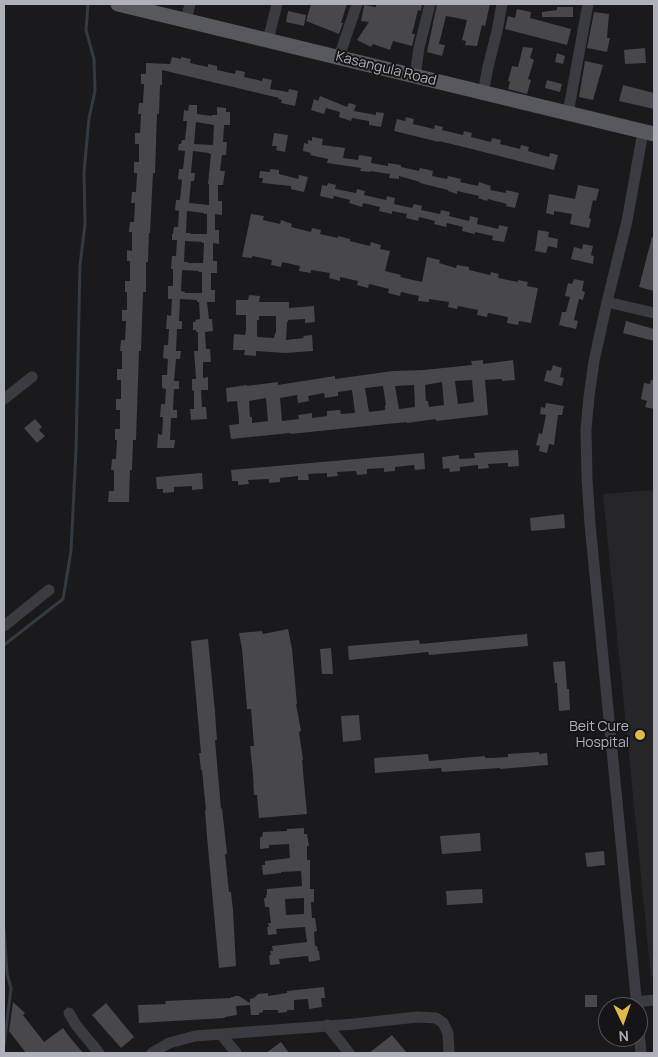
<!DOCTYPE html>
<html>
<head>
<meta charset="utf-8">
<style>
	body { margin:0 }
	#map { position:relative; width:658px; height:1057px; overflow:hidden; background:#1a1a1c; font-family:Manrope,sans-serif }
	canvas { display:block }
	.frame { position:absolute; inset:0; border:5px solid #aeb1ba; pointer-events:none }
	.north { position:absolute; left:598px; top:997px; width:50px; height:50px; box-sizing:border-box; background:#151517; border:1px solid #525358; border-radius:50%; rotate:177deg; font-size:14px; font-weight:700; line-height:20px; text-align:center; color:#aeb1ba }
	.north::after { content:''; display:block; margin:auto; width:18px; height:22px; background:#e1ba4d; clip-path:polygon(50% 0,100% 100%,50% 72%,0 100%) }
</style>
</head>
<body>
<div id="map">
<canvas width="658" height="1057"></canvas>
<div class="frame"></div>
<div class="north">N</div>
</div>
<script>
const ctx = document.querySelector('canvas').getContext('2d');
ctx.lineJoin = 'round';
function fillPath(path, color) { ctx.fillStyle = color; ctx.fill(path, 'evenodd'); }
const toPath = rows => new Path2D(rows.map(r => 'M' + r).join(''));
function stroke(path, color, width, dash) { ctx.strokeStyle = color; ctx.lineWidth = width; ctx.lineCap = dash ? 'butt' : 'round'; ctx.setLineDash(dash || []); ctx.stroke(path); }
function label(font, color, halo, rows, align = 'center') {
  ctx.font = font + ' Manrope,sans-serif'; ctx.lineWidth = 4; ctx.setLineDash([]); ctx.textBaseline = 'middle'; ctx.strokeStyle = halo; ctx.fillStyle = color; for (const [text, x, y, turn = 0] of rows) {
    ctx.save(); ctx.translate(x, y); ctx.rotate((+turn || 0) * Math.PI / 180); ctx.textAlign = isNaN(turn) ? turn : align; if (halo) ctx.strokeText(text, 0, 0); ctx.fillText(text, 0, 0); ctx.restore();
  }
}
fillPath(toPath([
	[654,490,654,976,651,977,603,494]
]), '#262629');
stroke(toPath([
	[4,645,63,599,71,551,76,450,80,265,85,224,84,172,89,118,95,91,94,59,86,30,88,5],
	[4,928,7,974,11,988,4,1046]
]), '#333a41', 3);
fillPath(toPath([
	[311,4,347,4,341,23,343,23,339,34,306,21],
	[376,4,422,4,421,11,418,10,412,34,415,34,412,46,393,41,390,50,373,44,371,47,357,40,369,22,361,21,364,5,376,7],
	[437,4,490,4,485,26,482,25,477,46,465,45,466,41,462,40,467,20,446,16,439,44,445,45,442,56,427,52],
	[557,7,573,7,573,17,542,17,542,12,557,10],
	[517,9,531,12,530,18,571,29,567,45,505,29,508,16,515,18],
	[288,11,306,15,304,26,286,22],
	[594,12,609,14,607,38,610,38,607,52,587,48],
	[523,47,533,48,530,58,534,60,528,79,531,80,527,94,508,89,510,82,508,81,512,66,518,67],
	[645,48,646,63,625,64,624,50],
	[557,53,565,56,563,64,555,62],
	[172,57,181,59,181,57,191,59,190,63,208,67,208,64,217,66,217,70,235,74,236,70,245,72,244,77,262,81,263,78,272,80,270,89,288,92,289,89,298,91,295,106,281,103,282,100,278,99,279,98,162,70,162,85,160,85,159,114,157,114,155,173,153,173,150,233,149,233,148,262,146,262,146,292,143,292,141,351,139,351,136,440,133,440,132,470,130,470,129,502,108,502,109,491,114,491,114,470,111,470,112,459,116,459,117,440,115,440,115,429,120,429,120,410,116,410,116,399,121,399,121,380,117,380,117,369,122,369,122,351,120,351,121,340,125,340,126,321,122,321,122,310,127,310,127,292,125,292,125,281,130,281,130,261,127,261,127,250,132,251,132,232,129,232,130,222,134,222,135,203,131,203,132,192,136,192,137,173,134,173,134,162,139,162,139,144,135,144,135,133,140,133,141,114,138,114,139,103,143,103,144,84,141,84,141,74,146,74,146,63,170,64],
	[585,61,603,65,593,100,579,97],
	[547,80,562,84,560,92,545,88],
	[623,85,654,93,654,109,619,101],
	[320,96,347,107,349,103,356,105,354,111,376,115,376,112,384,113,381,127,369,125,369,121,352,118,351,121,339,117,340,112,326,108,324,114,311,110,314,99,318,101],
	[189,105,197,105,197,114,212,116,212,115,217,115,217,107,226,108,226,112,230,112,230,125,224,125,223,142,227,142,226,155,222,155,220,171,225,171,223,185,218,185,218,201,222,201,222,215,215,214,215,230,219,230,219,244,213,243,213,261,217,261,217,273,211,273,211,290,215,290,215,302,207,302,209,319,212,319,213,331,205,332,206,349,210,349,211,362,203,362,203,378,208,377,208,390,201,390,202,407,206,407,207,419,191,420,190,409,194,409,194,390,192,391,192,379,196,379,194,351,198,351,198,332,196,332,196,330,193,330,193,322,196,322,195,320,200,319,199,302,197,302,197,300,180,299,179,321,182,321,182,329,177,329,176,351,181,351,180,359,176,359,174,381,179,381,179,389,174,389,173,410,177,410,177,418,171,418,170,440,175,440,174,448,157,448,158,434,162,435,163,417,160,417,161,404,165,404,166,389,162,388,162,375,167,375,168,359,163,358,164,345,168,345,169,329,166,329,167,315,171,316,172,299,168,299,168,286,173,286,173,269,171,269,172,256,176,256,177,240,172,240,172,234,173,234,174,227,178,227,179,211,175,210,176,200,180,200,182,180,178,179,179,169,183,169,185,151,178,150,179,144,181,144,182,140,185,140,187,121,183,121,184,110,188,111],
	[196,122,214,125,213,145,194,144],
	[193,151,209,153,209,154,211,154,208,184,209,184,209,205,189,203,191,181,194,181,195,173,191,173],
	[187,211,204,213,204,214,207,214,207,234,190,234,191,233,186,233],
	[185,241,202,242,202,243,204,243,203,263,188,263,188,262,184,262],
	[182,270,199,271,199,272,202,272,202,293,185,293,185,292,181,291],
	[406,117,414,119,413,124,434,129,435,125,443,127,442,130,463,135,464,131,472,133,471,137,491,142,492,138,501,140,500,144,520,149,521,145,529,147,528,151,549,157,550,153,558,155,554,170,468,148,439,141,439,142,394,131,397,119,405,121],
	[274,133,288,135,285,152,276,150,277,146,272,146],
	[312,137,323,139,322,145,345,148,343,158,358,160,359,155,372,157,371,163,388,166,388,163,401,165,401,167,419,171,420,168,433,171,432,176,447,179,448,176,461,179,460,182,478,186,479,182,491,186,490,190,506,193,506,190,519,193,515,208,506,206,507,204,488,199,487,201,478,198,479,196,457,191,457,194,448,191,448,190,420,183,420,182,399,176,399,179,389,178,390,174,370,171,370,172,360,171,361,168,327,163,328,159,310,155,311,153,303,151,304,143,308,144,308,140,312,141],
	[270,169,279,170,279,174,298,179,299,175,308,177,304,192,291,189,291,186,262,183,263,178,259,178,260,171,270,172],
	[328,183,336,185,335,189,356,193,357,189,365,191,364,195,386,200,387,196,395,198,394,204,412,208,414,204,422,206,421,210,440,214,441,210,450,212,449,216,469,221,470,216,478,218,477,224,498,229,499,225,508,227,504,242,492,240,493,236,475,232,475,234,462,231,463,227,447,223,446,227,434,224,435,221,419,217,418,221,406,218,407,214,392,211,392,214,379,211,380,207,363,203,362,207,349,203,350,200,334,196,333,199,320,196,322,185,327,186],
	[578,185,599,189,596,201,593,200,589,218,591,219,589,228,570,224,572,214,554,211,554,215,546,213,549,194,575,199],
	[251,214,264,216,263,220,280,224,281,220,292,224,291,227,311,232,312,228,321,230,320,234,338,238,338,236,350,239,350,241,370,246,371,242,381,245,380,249,390,251,385,271,401,275,400,277,422,282,427,257,440,260,439,263,456,268,457,265,469,267,469,270,490,275,491,272,499,274,498,278,518,282,518,280,528,282,527,286,538,288,531,323,519,321,518,325,507,323,508,317,488,313,487,317,477,315,478,310,458,306,457,309,448,307,449,302,429,299,429,302,418,301,419,296,401,292,400,296,388,293,389,289,369,284,368,288,357,285,358,281,340,277,340,281,329,278,330,273,311,270,311,273,299,271,300,266,282,262,281,267,271,265,272,260,252,256,252,258,242,257],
	[538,230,549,232,548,237,558,239,557,248,548,246,546,253,535,251],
	[652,237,654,238,654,291,639,287],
	[583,244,593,246,591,255,594,256,593,264,571,259,574,247,582,249],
	[574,279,584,281,582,291,585,292,583,300,579,299,574,320,578,321,576,329,559,325,562,312,566,312,570,297,565,296,568,283,572,284],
	[249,295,260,296,259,302,289,302,289,308,314,306,315,322,305,323,305,319,288,320,288,322,287,322,286,340,304,338,303,336,312,335,313,351,285,353,256,351,256,356,244,355,245,350,233,350,234,334,245,335,246,330,246,315,236,315,236,300,248,300],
	[259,316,276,316,276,333,275,333,274,338,257,337,257,320,259,320],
	[626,321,654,329,654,341,623,333],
	[483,360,483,364,513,360,515,380,502,381,502,379,485,380,488,415,436,421,436,419,407,423,407,422,377,425,291,434,290,433,231,439,229,425,239,424,239,419,237,401,227,402,226,388,247,385,247,386,278,382,278,385,335,376,335,379,393,371,424,370,472,365,471,361],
	[472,380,474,402,458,404,455,381],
	[442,382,444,405,429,407,428,401,426,401,425,385],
	[414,385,415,407,399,409,395,386],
	[383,386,386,405,385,405,385,410,369,412,365,388],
	[352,390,355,413,341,414,340,410,327,411,327,416,312,418,312,413,298,415,299,419,282,421,280,398,297,395,298,403,309,401,308,396,324,393,325,398,338,396,338,392],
	[266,398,268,421,252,423,252,417,250,417,249,401],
	[553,365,562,368,560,377,564,378,562,386,544,381,547,370,551,371],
	[651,380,654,380,654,409,645,407,647,401,641,399,644,383,650,384],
	[546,403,564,406,562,415,558,415,554,445,549,444,547,453,539,451,540,446,536,445,539,433,542,434,546,415,540,414,541,407,545,408],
	[35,419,42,427,39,430,45,436,37,443,24,428],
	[518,450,519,466,508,467,508,463,488,464,489,468,478,469,478,465,460,467,460,471,450,472,449,468,443,469,442,457,459,455,459,459,475,458,474,453],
	[424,453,425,469,415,470,414,465,395,467,395,471,384,472,384,468,367,469,367,474,357,475,356,471,337,472,338,476,327,477,327,473,308,474,309,480,298,480,298,476,280,478,280,482,269,483,269,479,248,480,249,484,238,485,238,481,232,481,231,470],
	[202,473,203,489,192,490,192,486,174,487,174,492,163,493,163,489,157,489,156,477],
	[564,514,565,528,531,531,530,518],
	[288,629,292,649,297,704,296,704,301,731,299,732,303,760,302,760,307,814,259,818,257,795,254,795,253,775,250,746,254,746,251,709,247,709,242,649,239,633,262,631,263,634],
	[527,634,528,646,429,655,428,652,349,660,348,646,419,640,420,644],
	[208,639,215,712,217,740,215,740,221,809,222,808,227,854,225,854,229,892,231,892,233,910,236,966,219,968,207,837,205,810,206,810,202,770,201,770,199,753,201,753,191,641],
	[331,648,333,674,322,674,320,649],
	[565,661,567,689,569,689,570,710,559,711,557,683,555,683,553,662],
	[359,715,361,740,343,742,341,716],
	[539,752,539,754,547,753,548,765,500,769,500,768,442,772,441,768,375,773,374,758,428,754,429,761,485,756,485,758,493,758,508,757,508,754],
	[304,828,304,834,307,834,309,846,307,846,307,860,310,860,310,889,314,889,314,902,311,902,312,918,315,918,317,931,314,932,315,946,317,946,318,951,319,951,320,960,309,962,308,956,279,959,280,964,270,965,269,955,271,955,270,951,273,951,272,946,307,942,305,927,276,929,277,934,268,935,267,927,269,927,268,923,271,923,269,907,265,907,264,898,266,898,266,895,267,895,267,889,302,886,301,871,281,872,281,873,263,875,262,865,265,865,265,861,290,858,289,844,269,845,269,848,260,849,260,837,262,837,263,832,287,831,287,829],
	[304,898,304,914,286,915,285,899],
	[480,833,481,851,442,854,440,836],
	[604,851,605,865,587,867,585,853],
	[482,889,483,903,447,905,446,891],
	[324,987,325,998,321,998,322,1007,309,1009,308,999,294,1000,294,1010,287,1010,287,1012,278,1013,278,1010,263,1010,263,1012,259,1013,259,1015,251,1015,250,1005,236,1006,237,1015,225,1017,225,1018,139,1023,138,1005,166,1004,165,1001,231,998,231,997,234,997,234,996,239,996,250,1003,250,999,254,998,258,994,268,993,268,996,287,993,287,991],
	[585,995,597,995,597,1007,585,1007],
	[13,1002,25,1013,23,1015,44,1042,63,1028,68,1035,83,1053,26,1053,9,1031],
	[106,1003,134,1037,121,1048,92,1015],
	[392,1035,407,1053,369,1053],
	[281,1042,289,1053,266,1053]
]), '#47474c');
stroke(toPath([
	[186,20,190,4],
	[268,40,277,4],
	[339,57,357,4],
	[415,76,419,48,430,4],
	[483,93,488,67,497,31,502,4],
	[568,113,588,4],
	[607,302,654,313],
	[4,399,32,377],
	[4,626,49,590],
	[636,1002,654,1000],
	[637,1007,590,524,587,479,586,429,589,397,594,361,607,302,627,221,643,132],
	[69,1013,76,1025,99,1053],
	[638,1020,641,1053],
	[327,1025,349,1053],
	[221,1034,236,1053],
	[152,1053,169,1043,195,1036,354,1024,417,1017,436,1018,443,1023,448,1033,449,1053]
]), '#3b3c41', 11);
stroke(toPath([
	[118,4,654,134]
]), '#58595f', 15);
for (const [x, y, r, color] of [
	[640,735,6,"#e1ba4d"]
]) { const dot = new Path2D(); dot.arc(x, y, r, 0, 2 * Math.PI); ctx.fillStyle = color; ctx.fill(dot); stroke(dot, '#151517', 2); }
label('14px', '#aeb1ba', '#151517', [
	["Kasangula Road",386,69,14]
]);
label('14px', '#aeb1ba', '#151517', [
	["Beit Cure",629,727],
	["Hospital",629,743]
], 'right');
</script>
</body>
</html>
